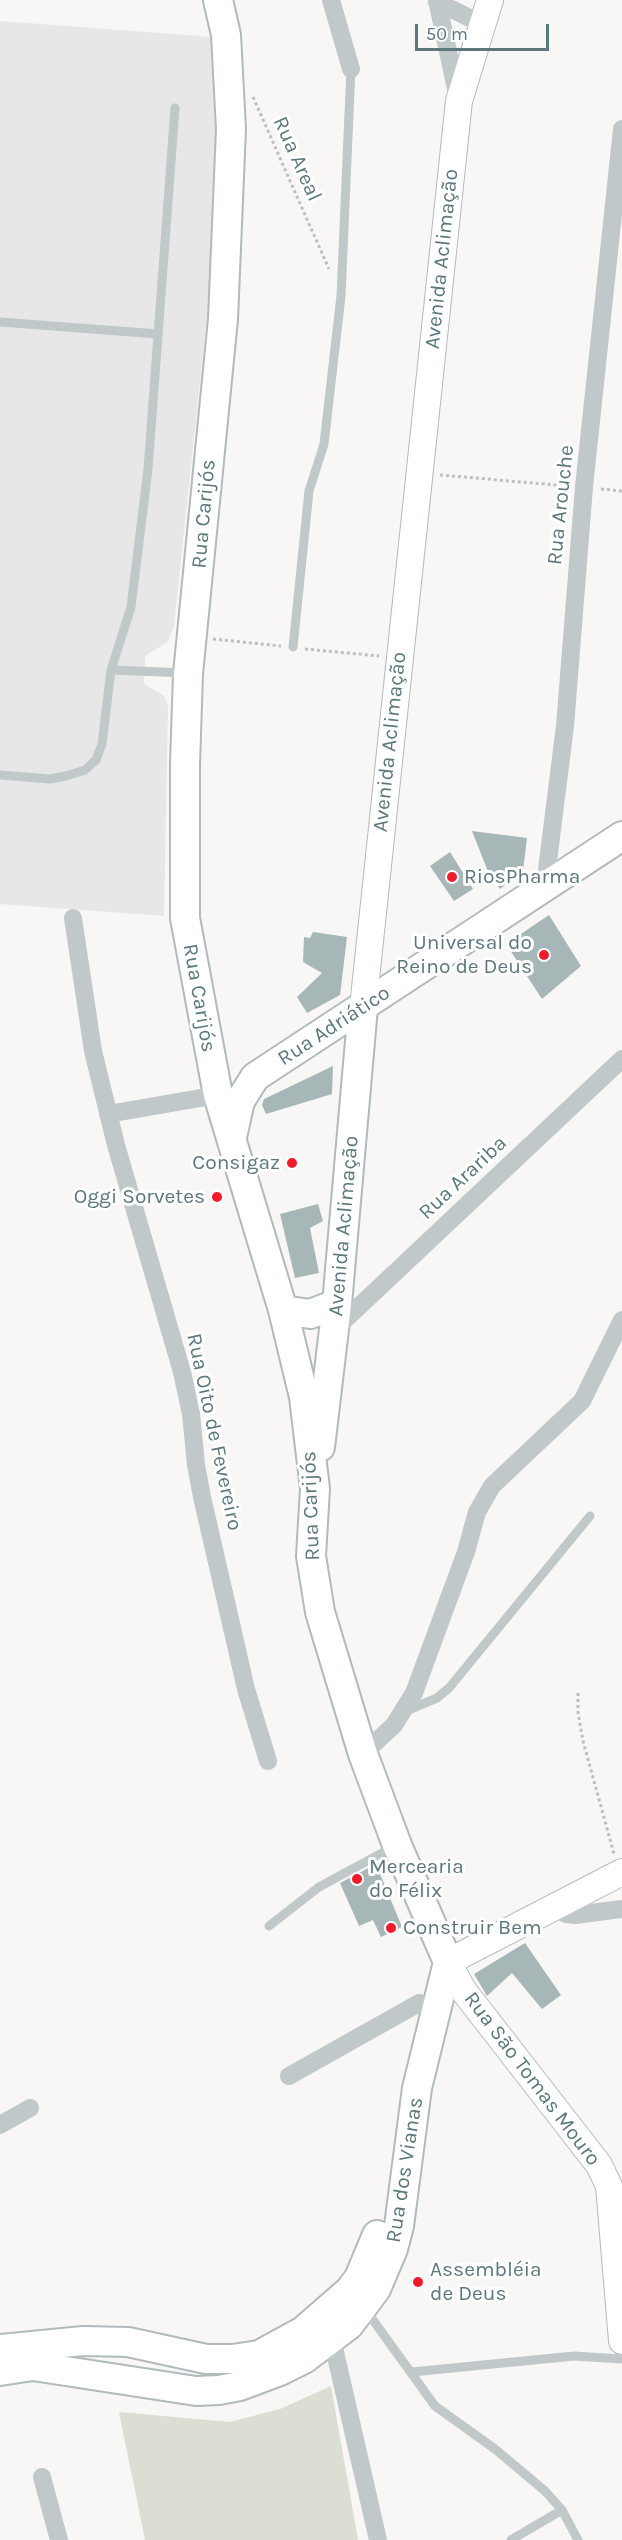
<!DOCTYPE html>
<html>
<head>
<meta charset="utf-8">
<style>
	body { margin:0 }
	#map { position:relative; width:622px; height:2540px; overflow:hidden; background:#f8f7f5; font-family:Karla,sans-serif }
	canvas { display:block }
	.scale { position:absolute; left:415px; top:24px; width:134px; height:27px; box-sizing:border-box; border:3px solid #5c787c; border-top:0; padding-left:8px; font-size:18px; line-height:21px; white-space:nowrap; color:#5c787c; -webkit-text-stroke:4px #fff; paint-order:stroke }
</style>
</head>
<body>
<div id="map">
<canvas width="622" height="2540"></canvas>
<div class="scale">50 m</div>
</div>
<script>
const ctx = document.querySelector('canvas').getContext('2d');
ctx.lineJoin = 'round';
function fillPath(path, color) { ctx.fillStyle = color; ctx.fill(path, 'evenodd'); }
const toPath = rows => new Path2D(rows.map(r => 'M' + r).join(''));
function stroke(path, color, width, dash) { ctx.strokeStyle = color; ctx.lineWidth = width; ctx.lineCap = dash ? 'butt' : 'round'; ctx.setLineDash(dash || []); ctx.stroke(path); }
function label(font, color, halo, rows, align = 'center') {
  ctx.font = font + ' Karla,sans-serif'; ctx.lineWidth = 6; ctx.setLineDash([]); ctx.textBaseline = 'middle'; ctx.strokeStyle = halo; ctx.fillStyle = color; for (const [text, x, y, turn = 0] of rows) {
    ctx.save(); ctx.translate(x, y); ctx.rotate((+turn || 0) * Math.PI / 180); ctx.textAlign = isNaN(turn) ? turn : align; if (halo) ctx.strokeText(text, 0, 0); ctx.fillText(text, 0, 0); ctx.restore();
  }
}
fillPath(toPath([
	[0,21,213,37,218,121,212,268,174,626,168,642,145,656,144,684,164,696,168,705,164,916,0,904]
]), '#e6e7e6');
fillPath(toPath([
	[331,2386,358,2540,145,2540,119,2412,230,2422,280,2409]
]), '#daded3');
fillPath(toPath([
	[472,831,527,838,523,871,500,889,489,874],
	[450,852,473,889,454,901,430,866],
	[549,915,581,966,542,999,506,944],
	[313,932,347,937,340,995,307,1013,297,997,322,973,303,962,304,937,310,938],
	[333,1066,332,1094,266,1114,262,1105,264,1099],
	[318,1204,323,1221,310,1228,319,1273,295,1278,280,1214],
	[376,1864,402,1927,381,1937,373,1920,359,1926,340,1883],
	[525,1943,561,1995,542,2009,512,1973,487,1996,474,1974]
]), '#a7b6b7');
const secondary = toPath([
	[363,1007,459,101,490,0],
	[622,1872,448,1962,463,1990,599,2165,609,2186,622,2341]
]);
const primary = toPath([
	[232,1137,240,1101,255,1077,622,836],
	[283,1310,310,1314,337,1304],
	[320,1447,337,1304,363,1007],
	[0,2349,83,2341,128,2342,206,2359,232,2359,259,2355,303,2331,350,2290,359,2278,377,2235],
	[0,2371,33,2366,196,2391,219,2390,240,2386,280,2371,304,2359,349,2325,376,2289,393,2249,399,2226,417,2088,448,1962,397,1845,363,1754,320,1612,311,1556,315,1489,304,1397,283,1310,218,1095,185,918,185,764,188,674,223,319,231,129,226,35,218,0]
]);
stroke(secondary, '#b2bcbe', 28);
stroke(primary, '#b1babc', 32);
stroke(toPath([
	[253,97,329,269],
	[440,475,568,486],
	[601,489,622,491],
	[213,639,281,646],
	[305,649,379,656],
	[578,1693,578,1712,583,1741,614,1854]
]), '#bac0c1', 3, [3, 3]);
stroke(toPath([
	[0,322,158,334],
	[293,647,309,491,324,444,341,296,351,69],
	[111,670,186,673],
	[0,775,50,779,66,776,85,770,96,760,102,744,111,670,131,607,148,469,175,108],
	[406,1711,437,1698,449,1688,590,1516],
	[269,1926,319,1887,395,1846],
	[365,2309,435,2406,495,2449,545,2491,562,2510,578,2540],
	[412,2372,574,2356,622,2359],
	[511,2540,562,2510]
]), '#c0c8c9', 9);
stroke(toPath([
	[331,0,351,69],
	[437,0,458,98],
	[437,2,482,24],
	[545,885,565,726,584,487,622,129],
	[73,918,93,1051,116,1145,182,1372,191,1414,196,1465,202,1497,246,1689,268,1761],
	[108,1114,218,1095],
	[334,1330,622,1059],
	[363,1754,394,1725,414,1693,466,1552,477,1512,492,1486,582,1401,622,1320],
	[555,1905,566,1914,575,1915,622,1909],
	[289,2076,419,2003],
	[0,2125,30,2108],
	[332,2339,378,2540],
	[42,2477,59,2540]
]), '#c0c8c9', 18);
stroke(secondary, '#fff', 26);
stroke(primary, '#fff', 28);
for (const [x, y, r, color] of [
	[452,877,6,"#f21b2b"],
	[544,955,6,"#f21b2b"],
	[292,1163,6,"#f21b2b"],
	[217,1197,6,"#f21b2b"],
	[357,1879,6,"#f21b2b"],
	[391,1928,6,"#f21b2b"],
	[418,2282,6,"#f21b2b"]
]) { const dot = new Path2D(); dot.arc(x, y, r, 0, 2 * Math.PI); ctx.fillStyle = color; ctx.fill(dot); stroke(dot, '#fff', 2); }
label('21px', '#5c787c', '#fff', [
	["Rua Areal",297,159,66],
	["Avenida Aclimação",442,259,-84],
	["Rua Arouche",561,505,-84],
	["Rua Carijós",204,514,-85],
	["Avenida Aclimação",390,742,-84],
	["Rua Carijós",199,998,80],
	["Rua Adriático",334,1026,-33],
	["Rua Arariba",463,1178,-43],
	["Avenida Aclimação",344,1226,-85],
	["Rua Oito de Fevereiro",214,1432,78],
	["Rua Carijós",311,1506,-92],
	["Rua São Tomas Mouro",532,2079,53],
	["Rua dos Vianas",405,2170,-81]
]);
label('21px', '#5c787c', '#fff', [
	["RiosPharma",464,877],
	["Universal do",532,943,"right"],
	["Reino de Deus",532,967,"right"],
	["Consigaz",280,1163,"right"],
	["Oggi Sorvetes",205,1197,"right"],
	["Mercearia",369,1867],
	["do Félix",369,1891],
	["Construir Bem",403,1928],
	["Assembléia",430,2270],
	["de Deus",430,2294]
], 'left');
</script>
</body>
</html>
